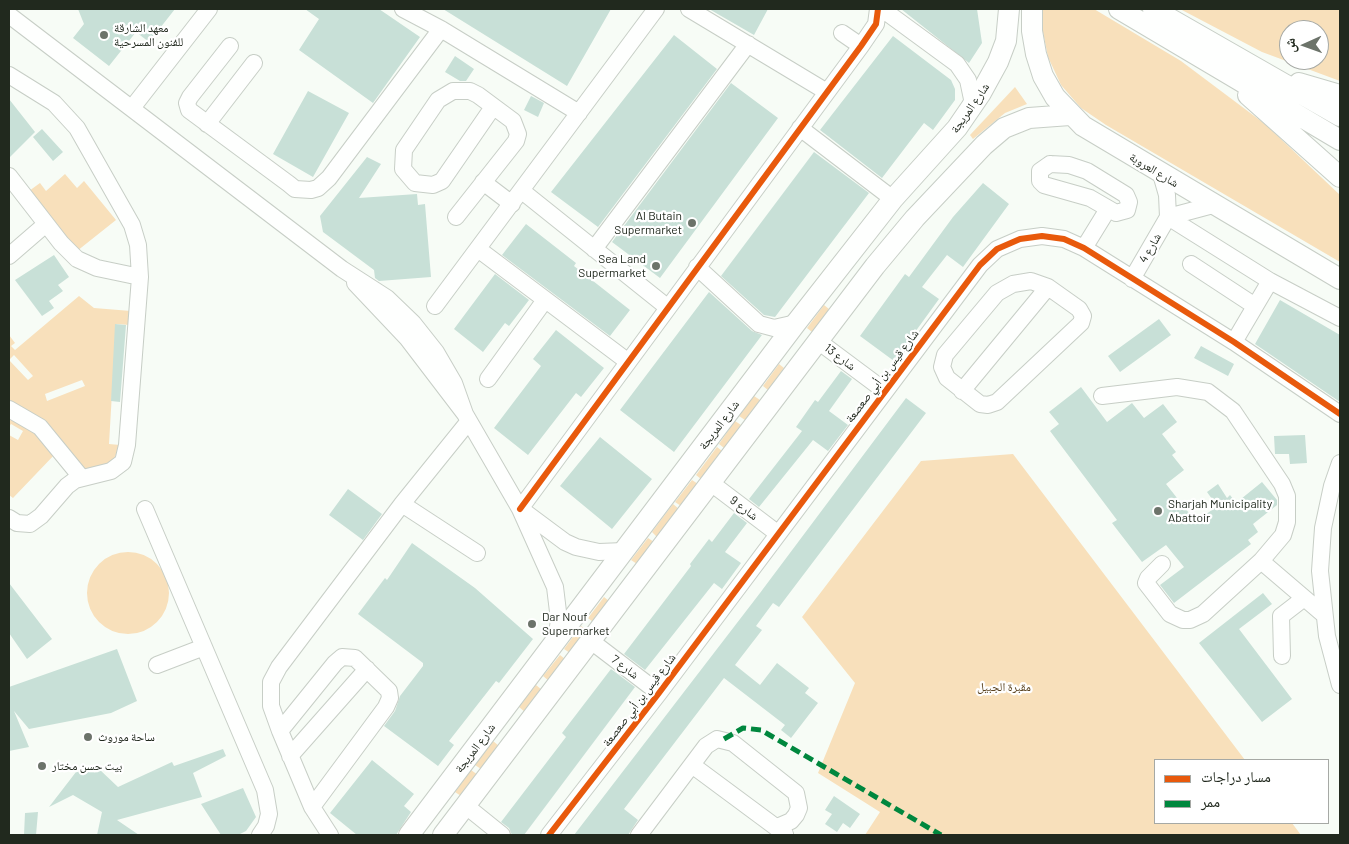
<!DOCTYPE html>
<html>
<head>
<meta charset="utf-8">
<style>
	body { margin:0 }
	#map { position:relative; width:1349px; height:844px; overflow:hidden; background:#f7fcf6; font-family:Barlow,"Noto Naskh Arabic",sans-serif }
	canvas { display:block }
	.frame { position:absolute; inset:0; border:10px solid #21291e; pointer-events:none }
	.legend { position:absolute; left:1154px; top:759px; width:175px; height:65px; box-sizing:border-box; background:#fff; border:1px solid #a6a9a5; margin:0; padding:6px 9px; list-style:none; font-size:15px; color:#21291e }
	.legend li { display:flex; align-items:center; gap:10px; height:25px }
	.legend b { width:25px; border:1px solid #a6a9a5 }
	.north { position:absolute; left:1279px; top:20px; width:50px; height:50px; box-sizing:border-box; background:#fff; border:1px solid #a6a9a5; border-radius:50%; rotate:268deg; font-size:14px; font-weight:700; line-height:20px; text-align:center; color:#21291e }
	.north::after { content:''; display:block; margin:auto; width:18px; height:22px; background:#6c736a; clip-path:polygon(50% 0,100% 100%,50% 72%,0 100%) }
</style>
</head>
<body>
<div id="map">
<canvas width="1349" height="844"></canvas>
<div class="frame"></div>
<ul class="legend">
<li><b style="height:6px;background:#e8590c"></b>مسار دراجات</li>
<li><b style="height:6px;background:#00873e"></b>ممر</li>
</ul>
<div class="north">ش</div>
</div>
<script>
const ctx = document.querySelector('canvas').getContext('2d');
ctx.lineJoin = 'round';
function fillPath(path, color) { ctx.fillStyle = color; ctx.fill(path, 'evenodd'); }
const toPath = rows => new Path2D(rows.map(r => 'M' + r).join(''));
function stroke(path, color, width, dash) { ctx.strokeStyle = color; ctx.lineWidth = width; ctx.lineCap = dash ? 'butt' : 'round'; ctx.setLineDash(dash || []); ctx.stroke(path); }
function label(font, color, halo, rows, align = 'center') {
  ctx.font = font + ' Barlow,"Noto Naskh Arabic",sans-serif'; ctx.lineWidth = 4.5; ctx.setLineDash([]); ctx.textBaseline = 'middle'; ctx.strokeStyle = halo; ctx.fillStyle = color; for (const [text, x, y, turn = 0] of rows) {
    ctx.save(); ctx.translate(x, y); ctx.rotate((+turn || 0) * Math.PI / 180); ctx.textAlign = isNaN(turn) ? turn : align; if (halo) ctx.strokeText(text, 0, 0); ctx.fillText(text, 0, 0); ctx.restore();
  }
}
fillPath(toPath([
	[1043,9,1094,9,1181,61,1265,124,1340,195,1340,262,1106,125,1081,108,1061,85,1048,57,1042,27],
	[1180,9,1340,9,1340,81,1262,52],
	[1289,30,1319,30,1319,60,1289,60],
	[1015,87,1027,104,1005,113,973,139,970,135],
	[65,174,77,188,84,181,116,220,77,251,29,191,40,183,46,191],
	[79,296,94,308,131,311,130,325,116,324,109,444,120,445,114,459,103,469,81,470,9,399,9,335,15,343,11,346,15,350],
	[14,355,33,376,28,380,9,360],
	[82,380,85,386,47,401,45,394],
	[824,305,829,309,812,332,807,328],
	[779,364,784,368,768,390,763,386],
	[754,396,760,400,745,420,739,416],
	[10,420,24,423,57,452,13,498,9,495,9,435,18,440,23,431,11,424,9,427],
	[735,421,741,425,724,448,719,444],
	[717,447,722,451,701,479,696,475],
	[1013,454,1245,760,1155,760,1155,823,1292,823,1301,835,865,835,880,812,818,773,855,683,802,617,921,461],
	[692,480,698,484,681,506,675,502],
	[673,504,679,509,657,537,652,532],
	[648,538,654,542,637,564,631,560],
	'87 593a41 41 0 1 1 82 0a41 41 0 1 1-82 0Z',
	[604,597,609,601,593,622,588,618],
	[581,626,587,630,570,653,564,649],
	[560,655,565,659,549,681,543,676],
	[536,685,542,690,525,712,519,707],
	[493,741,499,746,481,769,475,765],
	[471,770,478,775,461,796,455,792]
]), '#f8e0bb');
fillPath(toPath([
	[78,9,175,9,149,42,136,32,109,66,73,38,84,24],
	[305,9,379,9,420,37,373,103,299,50,319,19],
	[443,9,611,9,567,86],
	[709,9,768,9,754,35],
	[901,9,977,9,982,43,969,63],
	[674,35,717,69,598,227,551,192],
	[893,36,951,80,955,89,955,100,933,130,924,123,882,178,820,130],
	[455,56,474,69,466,81,460,81,445,72],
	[731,83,778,118,660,278,612,242],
	[308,91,349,113,313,177,273,154],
	[531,96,544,103,538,117,524,110],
	[9,99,35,132,9,158],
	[42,129,63,152,53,161,33,137],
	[814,152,869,193,775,317,764,315,721,276],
	[367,157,381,164,359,198,417,194,418,205,425,204,431,277,379,281,375,278,374,270,323,232,320,216],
	[983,183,1009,204,963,267,947,255,922,287,939,299,894,361,860,336,905,274,909,277,953,217],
	[526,224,576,263,574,266,630,310,610,336,502,255],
	[54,255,69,277,58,285,63,291,49,301,54,308,42,316,15,280],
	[495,274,529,300,509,326,505,323,483,352,454,329],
	[709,292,752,331,762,335,674,452,620,410],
	[1280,300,1340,335,1340,402,1255,344],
	[1159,319,1171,335,1120,372,1108,356],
	[115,324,126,325,120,402,111,401],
	[556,330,604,368,581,397,576,393,528,455,494,428,541,366,533,359],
	[1201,346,1234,364,1228,376,1194,358],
	[841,371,852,379,829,411,848,425,828,451,813,440,759,507,749,499,802,431,796,427,815,400,818,402],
	[1081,387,1107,422,1132,403,1144,418,1163,404,1177,422,1162,434,1176,452,1172,455,1184,470,1166,484,1196,522,1217,506,1207,492,1218,484,1227,498,1230,495,1236,503,1262,482,1277,500,1277,505,1253,524,1258,532,1248,540,1251,544,1174,603,1160,585,1184,567,1166,545,1142,562,1112,523,1117,520,1050,431,1059,424,1049,412],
	[906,398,926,413,779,607,773,603,756,626,762,630,735,665,760,685,777,663,809,688,805,693,818,703,791,738,781,730,785,725,724,678,624,809,638,820,628,835,574,835,760,593],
	[1305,435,1307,463,1290,464,1289,454,1275,454,1274,436],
	[600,437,652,479,612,529,560,486],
	[348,489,382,514,363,540,329,515],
	[734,513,747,523,725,552,741,563,722,589,714,583,645,670,624,654,691,566,690,564,709,539,712,542],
	[412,543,475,588,533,639,499,683,496,681,449,741,454,745,438,766,384,726,395,711,400,696,423,666,423,663,358,614,385,578,387,580],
	[9,583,52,639,27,659,9,633],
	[1263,593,1272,604,1239,629,1292,699,1262,722,1199,643],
	[117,649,137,701,111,713,29,729,14,711,29,747,9,751,9,687],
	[611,669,635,687,524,835,512,835,509,828,501,822,566,737,562,733],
	[223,749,226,756,193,773,202,797,117,820,139,835,97,835,102,812,73,795,49,807,76,772,99,769,118,787,172,762,174,766],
	[372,760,414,794,404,806,411,812,396,835,357,835,330,813],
	[243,788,256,817,246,831,238,835,221,835,201,804],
	[834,796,860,814,850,828,843,823,837,832,825,824,832,814,825,810],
	[38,812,36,835,24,835,25,813]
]), '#c8e0d7');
const minor = toPath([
	[403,9,441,29,579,113],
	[689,9,827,92],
	[882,9,957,64,968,80,972,99,971,108],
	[9,15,342,269,387,298,413,323,436,352,454,383,465,414],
	[842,33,861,46],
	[230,46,190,97,187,103,189,110,289,184,295,189,311,190,318,188,329,178,441,29],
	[9,75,54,103,77,128,132,225,138,245,140,277,127,445,123,462,111,471,75,480,67,486,41,516,30,524,17,523,9,518],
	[132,108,209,9],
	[207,124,254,63],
	[800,128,893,199],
	[1050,164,1069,165,1087,171,1126,195,1129,202,1127,210,1116,213,1090,198,1044,185,1040,181,1040,171,1050,164],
	[9,176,61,243,77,259,97,268,140,277],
	[483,182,512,204],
	[522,191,667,307],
	[456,217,516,141,518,134,513,121,478,95,470,91,453,91,438,100,404,150,403,169,415,183,433,185,442,181,493,107],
	[1168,217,1270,281,1340,318],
	[1168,217,1213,205],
	[1084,248,1108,209],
	[478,249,627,361],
	[594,249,748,44],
	[9,256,46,224],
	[1191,264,1255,306],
	[697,267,759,324,774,328,796,323],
	[1132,279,1168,217,1167,195,1161,174],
	[1031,281,1048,287,1079,309,1083,316,1081,323,997,402,988,405,980,404,947,378,942,367,945,355,997,293,1013,284,1031,281],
	[355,283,407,338,465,414,520,509,555,587,559,620,556,640],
	[435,306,656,9],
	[818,341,885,391],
	[1234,342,1270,281],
	[488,379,545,300],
	[962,391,1048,287],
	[1102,396,1177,387,1208,392,1233,411,1282,484,1287,496,1287,522,1283,535,1261,561,1203,614,1190,620,1183,620,1170,614,1146,583,1148,578,1162,564],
	[9,409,40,427,81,477],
	[1340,463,1332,486,1323,528,1320,571,1327,636,1340,685],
	[711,483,777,533],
	[402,504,477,553],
	[145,509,265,790,269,814,266,826,260,835],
	[520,509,861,46,876,24,878,9],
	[522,510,565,542,576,547,599,552,624,551],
	[1261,561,1323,614],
	[591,641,659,693],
	[1282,656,1281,616,1303,599],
	[157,665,204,647],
	[280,731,335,663,342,657,355,658,389,691,390,698,386,707,312,807],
	[290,756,367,669],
	[692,765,785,834],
	[466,806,502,835],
	[330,835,312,807,280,731,271,706,271,682,279,667,402,504,469,421],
	[549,835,659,693,980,265,997,249,1020,239,1042,236,1064,239,1084,248,1234,342,1340,414],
	[639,835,706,746,717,739,733,743,796,793,799,808,796,815,791,821,777,827]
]);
const major = toPath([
	[1032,9,1032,31,1036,54,1043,76,1055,97,1083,126,1340,279],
	[1119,9,1340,140],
	[1153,9,1340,116],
	[1299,83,1340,95],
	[1248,95,1340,177],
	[409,835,796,323,893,199,957,128,981,93,998,62,1006,41,1009,9],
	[443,835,875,266,915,218,984,145,1004,128,1029,118,1070,115]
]);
stroke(minor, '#c7cec6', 18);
stroke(major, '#c7cec6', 22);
stroke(minor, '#fefffe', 16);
stroke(major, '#fefffe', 20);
stroke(toPath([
	[724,739,743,728,761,730,941,835]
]), '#00873e', 5, [10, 5]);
stroke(toPath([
	[520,509,861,46,876,24,878,9],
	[549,835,659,693,980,265,997,249,1020,239,1042,236,1064,239,1084,248,1234,342,1340,414]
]), '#e8590c', 6);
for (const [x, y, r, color] of [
	[104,35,5,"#6c736a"],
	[692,223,5,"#6c736a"],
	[656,266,5,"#6c736a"],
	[1158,511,5,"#6c736a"],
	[532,624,5,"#6c736a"],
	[88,737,5,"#6c736a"],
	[42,766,5,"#6c736a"]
]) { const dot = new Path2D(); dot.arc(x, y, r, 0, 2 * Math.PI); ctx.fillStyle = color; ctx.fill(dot); stroke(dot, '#fff', 2); }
label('12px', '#21291e', '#fff', [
	["معهد الشارقة",114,28],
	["للفنون المسرحية",114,42],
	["Al Butain",682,216,"right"],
	["Supermarket",682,230,"right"],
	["Sea Land",646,259,"right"],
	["Supermarket",646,273,"right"],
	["Sharjah Municipality",1168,504],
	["Abattoir",1168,518],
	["Dar Nouf",542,617],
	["Supermarket",542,631],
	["ساحة موروث",98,737],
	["بيت حسن مختار",52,766]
], 'left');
label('12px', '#21291e', '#fff', [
	["شارع المريجة",970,108,-55],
	["شارع العروبة",1154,170,31],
	["شارع 4",1150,248,-60],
	["شارع 13",840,357,37],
	["شارع قيس بن أبي صعصعة",882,376,-53],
	["شارع المريجة",719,425,-53],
	["شارع 9",744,508,37],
	["شارع 7",625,667,37],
	["شارع قيس بن أبي صعصعة",639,700,-53],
	["شارع المريجة",475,748,-53]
]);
label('12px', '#5a4320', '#fff', [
	["مقبرة الجبيل",1004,687]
]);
</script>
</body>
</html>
